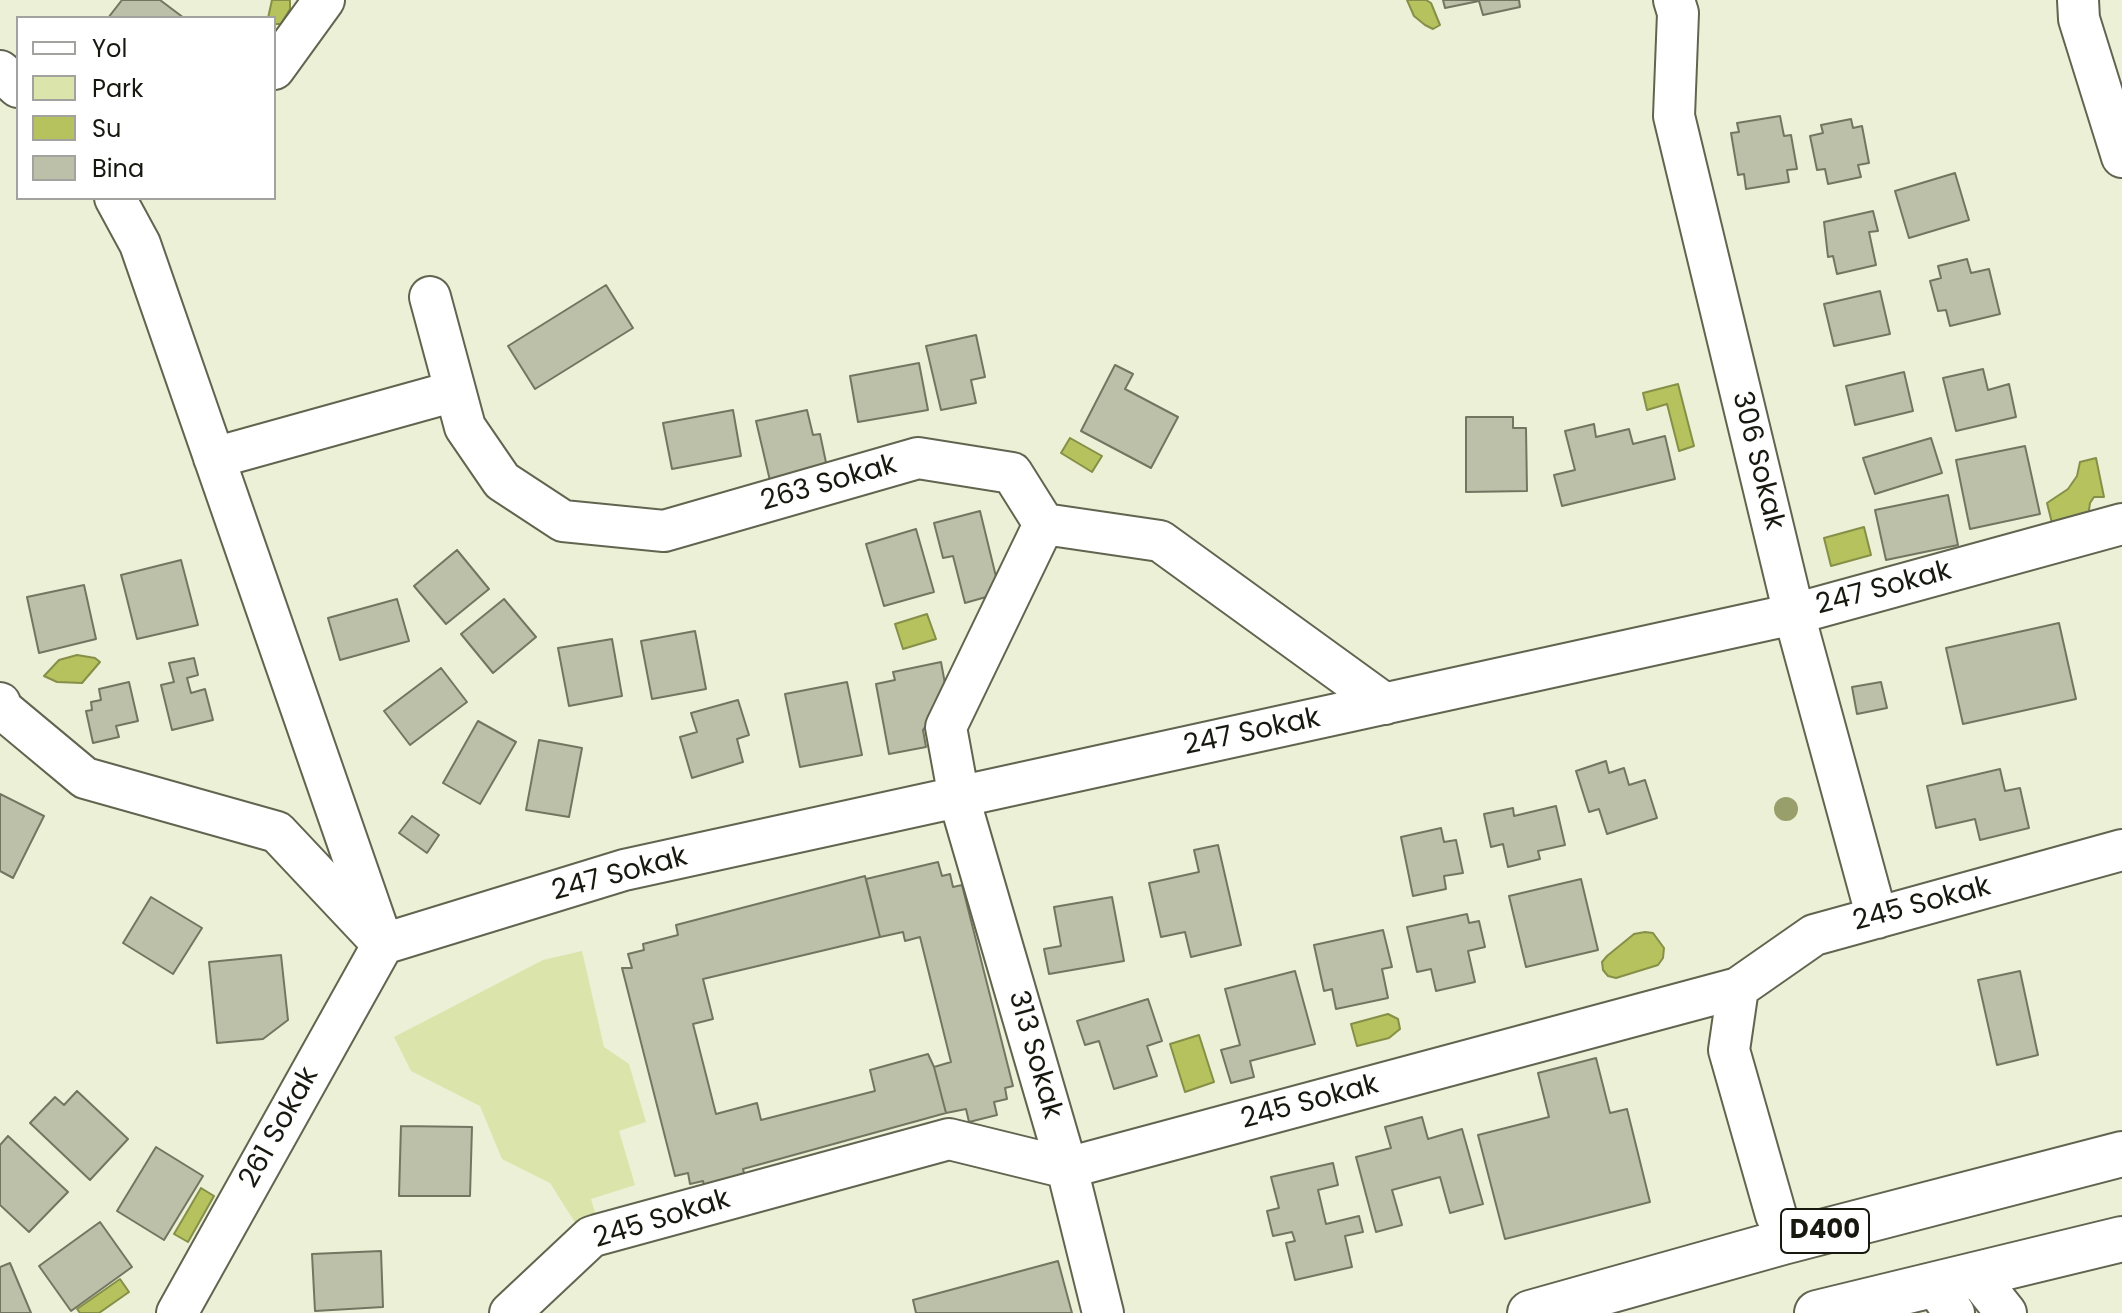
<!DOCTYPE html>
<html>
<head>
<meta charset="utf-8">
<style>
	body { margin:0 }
	#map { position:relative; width:2122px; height:1313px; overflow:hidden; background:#ebf0d7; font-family:Poppins,sans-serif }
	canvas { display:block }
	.legend { position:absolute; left:16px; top:16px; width:260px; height:184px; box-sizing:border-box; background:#fff; border:2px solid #a2a39f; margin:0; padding:10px 14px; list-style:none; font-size:24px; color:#171910 }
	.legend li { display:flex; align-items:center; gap:16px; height:40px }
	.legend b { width:40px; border:2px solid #a2a39f }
</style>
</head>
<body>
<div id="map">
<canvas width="2122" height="1313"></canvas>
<ul class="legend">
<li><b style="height:10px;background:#fff"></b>Yol</li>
<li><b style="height:22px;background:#dbe4aa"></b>Park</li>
<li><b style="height:22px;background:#b5c25e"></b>Su</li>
<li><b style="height:22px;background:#bcc0a9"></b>Bina</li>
</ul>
</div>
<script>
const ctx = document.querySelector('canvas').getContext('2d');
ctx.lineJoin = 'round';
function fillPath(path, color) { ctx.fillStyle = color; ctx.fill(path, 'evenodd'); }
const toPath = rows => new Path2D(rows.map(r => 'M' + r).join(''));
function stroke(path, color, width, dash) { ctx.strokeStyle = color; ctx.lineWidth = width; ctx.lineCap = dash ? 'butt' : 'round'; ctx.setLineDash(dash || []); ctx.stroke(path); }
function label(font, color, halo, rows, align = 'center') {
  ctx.font = font + ' Poppins,sans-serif'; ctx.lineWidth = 6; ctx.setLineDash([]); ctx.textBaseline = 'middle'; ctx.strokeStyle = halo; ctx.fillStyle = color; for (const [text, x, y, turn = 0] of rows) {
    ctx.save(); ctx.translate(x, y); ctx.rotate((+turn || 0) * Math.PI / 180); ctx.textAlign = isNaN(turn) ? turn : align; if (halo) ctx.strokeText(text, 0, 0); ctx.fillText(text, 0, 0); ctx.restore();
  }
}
fillPath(toPath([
	[582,951,604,1047,629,1064,646,1122,619,1131,635,1185,591,1199,600,1230,583,1235,550,1183,502,1159,480,1106,411,1071,394,1037,543,960]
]), '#dbe4aa');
const water = toPath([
	[272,0,290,0,290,9,281,24,274,24,274,18,268,18,272,0],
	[1407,0,1426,0,1431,3,1440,25,1433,29,1425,25,1414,16,1407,0],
	[1678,384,1694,446,1679,451,1667,404,1647,410,1643,393,1678,384],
	[1070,438,1102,456,1092,472,1061,453,1070,438],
	[2096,458,2104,497,2094,497,2090,503,2089,510,2091,517,2053,527,2047,503,2068,489,2077,476,2080,462,2096,458],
	[1864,527,1871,555,1831,566,1824,538,1864,527],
	[927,614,936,639,903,649,895,624,927,614],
	[77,655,95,658,100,662,82,683,57,682,44,676,59,660,77,655],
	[1645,932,1653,933,1664,948,1663,958,1658,965,1616,978,1608,976,1603,970,1602,962,1607,956,1634,934,1645,932],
	[1388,1014,1398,1019,1400,1029,1389,1038,1357,1046,1351,1024,1388,1014],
	[1199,1035,1214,1082,1185,1092,1170,1044,1199,1035],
	[201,1188,214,1196,188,1242,174,1234,201,1188],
	[120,1279,129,1292,99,1313,80,1313,77,1309,120,1279]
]);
fillPath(water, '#b5c25e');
stroke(water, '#868f47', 2);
const building = toPath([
	[122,0,160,0,184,18,108,18,122,0],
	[1443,0,1519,0,1520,7,1483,15,1479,1,1445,8,1443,0],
	[1780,116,1784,136,1791,135,1797,169,1787,170,1789,182,1746,189,1744,174,1738,175,1731,133,1739,132,1737,123,1780,116],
	[1851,119,1853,128,1862,126,1869,163,1858,165,1861,177,1828,184,1825,169,1817,170,1810,136,1823,133,1821,125,1851,119],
	[1955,173,1969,220,1909,238,1895,191,1955,173],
	[1873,211,1878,231,1869,232,1876,265,1837,274,1833,256,1828,257,1824,222,1873,211],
	[1967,259,1971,273,1989,269,2000,314,1950,326,1946,310,1938,311,1930,281,1941,278,1938,266,1967,259],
	[606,285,633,328,535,389,508,346,606,285],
	[1880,291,1890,334,1834,346,1824,304,1880,291],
	[976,335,985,377,971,380,976,403,941,410,926,346,976,335],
	[919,363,928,410,858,422,850,376,919,363],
	[1115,365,1133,374,1125,389,1178,417,1151,468,1081,431,1115,365],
	[1983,369,1988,390,2009,384,2016,417,1956,431,1943,378,1983,369],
	[1904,372,1913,411,1855,425,1846,386,1904,372],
	[733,410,741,456,672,469,663,423,733,410],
	[807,410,813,435,820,434,828,472,771,485,756,421,807,410],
	[1466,417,1513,417,1513,428,1526,428,1527,491,1466,492,1466,417],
	[1594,424,1596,437,1629,429,1633,444,1665,436,1675,479,1562,506,1554,475,1575,470,1565,431,1594,424],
	[1931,438,1942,473,1875,494,1863,458,1931,438],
	[2025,446,2040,514,1970,529,1956,460,2025,446],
	[1948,495,1958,545,1886,560,1875,510,1948,495],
	[980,511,1000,593,965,603,953,556,943,558,934,523,980,511],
	[916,529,934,592,884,606,866,544,916,529],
	[457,550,489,589,446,624,414,586,457,550],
	[181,560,198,625,137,639,121,575,181,560],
	[84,585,96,639,39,653,27,597,84,585],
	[397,599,409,641,340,660,328,618,397,599],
	[504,599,536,637,493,673,461,634,504,599],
	[2059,623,2076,699,1963,724,1946,648,2059,623],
	[695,631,706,689,652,699,641,641,695,631],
	[612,639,622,696,569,706,558,648,612,639],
	[194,658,198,675,187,678,191,693,205,689,213,720,172,730,161,685,174,682,169,663,194,658],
	[941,662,951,716,930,720,923,730,926,747,889,754,876,684,895,680,893,672,941,662],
	[441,668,467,702,410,745,384,711,441,668],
	[129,682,138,721,116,726,119,737,93,743,86,711,92,710,91,702,101,700,99,689,129,682],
	[847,682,862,755,800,767,785,694,847,682],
	[1881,682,1887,708,1857,714,1852,687,1881,682],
	[738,700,749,735,737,739,743,762,692,778,680,737,697,732,691,713,738,700],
	[478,721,516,742,480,804,443,783,478,721],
	[539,740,582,748,569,817,526,810,539,740],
	[1606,761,1609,773,1624,768,1629,785,1645,780,1657,818,1607,834,1599,809,1589,812,1576,771,1606,761],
	[2000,769,2005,791,2020,788,2029,828,1980,840,1975,819,1936,828,1927,786,2000,769],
	[0,794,44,816,13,878,0,871,0,794],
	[1556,806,1565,845,1538,851,1540,859,1508,867,1503,844,1491,847,1484,814,1513,808,1514,816,1556,806],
	[412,816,439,835,427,853,399,833,412,816],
	[1441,828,1444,842,1456,840,1463,873,1444,876,1446,889,1413,896,1401,837,1441,828],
	[1218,845,1241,945,1191,957,1185,932,1161,937,1149,883,1199,872,1194,850,1218,845],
	[938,862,942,876,950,874,953,887,962,885,1013,1086,1005,1088,1007,1099,994,1102,997,1115,969,1122,966,1109,946,1113,934,1067,951,1062,920,937,905,941,903,932,880,937,866,879,938,862],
	[865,876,880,937,703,979,713,1019,693,1024,716,1114,757,1103,761,1120,875,1091,870,1070,928,1054,934,1067,946,1113,743,1169,745,1177,706,1195,703,1181,690,1184,688,1173,675,1176,622,968,632,968,628,954,644,950,643,944,678,935,676,925,865,876],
	[1581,879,1598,950,1526,967,1509,896,1581,879],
	[151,897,202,928,173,974,123,943,151,897],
	[1112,897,1124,961,1049,974,1044,949,1061,946,1054,907,1112,897],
	[1467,914,1469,923,1479,921,1485,947,1468,951,1475,982,1436,991,1431,969,1417,972,1407,927,1467,914],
	[1383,930,1392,967,1382,969,1388,998,1336,1009,1332,989,1324,991,1314,945,1383,930],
	[281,955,288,1020,263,1039,217,1043,209,962,281,955],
	[1295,971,1315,1044,1250,1061,1254,1077,1231,1083,1221,1050,1240,1045,1225,989,1295,971],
	[2020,971,2038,1055,1997,1065,1978,980,2020,971],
	[1148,999,1162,1041,1147,1046,1157,1076,1114,1089,1099,1041,1085,1045,1077,1021,1148,999],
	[1596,1058,1610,1113,1627,1109,1650,1202,1505,1239,1478,1135,1549,1117,1538,1073,1596,1058],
	[77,1091,128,1139,90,1180,30,1123,55,1097,64,1105,77,1091],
	[1422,1117,1428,1139,1462,1129,1483,1204,1450,1213,1440,1177,1392,1190,1402,1225,1376,1232,1356,1157,1391,1148,1385,1127,1422,1117],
	[401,1126,472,1127,470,1196,399,1196,401,1126],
	[8,1136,68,1192,29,1232,0,1205,0,1145,8,1136],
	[156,1147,203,1176,164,1240,117,1211,156,1147],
	[1333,1163,1338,1185,1318,1190,1326,1224,1359,1216,1363,1232,1345,1236,1352,1267,1295,1280,1286,1243,1295,1241,1292,1232,1273,1236,1267,1211,1279,1208,1271,1177,1333,1163],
	[100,1222,132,1267,71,1311,39,1266,100,1222],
	[381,1251,383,1307,315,1311,312,1254,381,1251],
	[1058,1261,1072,1313,916,1313,913,1300,1058,1261],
	[10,1263,31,1313,0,1313,0,1267,10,1263]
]);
fillPath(building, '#bcc0a9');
stroke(building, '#727661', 2);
const minor = toPath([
	[1674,0,1678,13,1674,116,1794,614,1877,918],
	[2078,0,2079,19,2122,157],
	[274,69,324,0],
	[0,71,18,87],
	[115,198,140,244,383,944],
	[430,297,465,427,502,481,563,521,664,531,918,458,1012,473,1044,524,946,727,959,798,1067,1168,1103,1313],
	[214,458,455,391],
	[1044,524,1160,541,1385,704],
	[0,703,1,708,85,778,277,832,374,935],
	[383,944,624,870,1794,614,2122,524],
	[1738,988,1729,1050,1776,1215],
	[1975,1274,2006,1313],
	[1934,1284,1954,1313],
	[177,1313,383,944],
	[510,1313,591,1237,597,1235,949,1139,1067,1168,1738,988,1814,935,2122,850]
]);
const highway = toPath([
	[1530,1313,1783,1242,2122,1154],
	[1817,1313,2122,1239]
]);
stroke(minor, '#61644f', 44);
stroke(highway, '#61644f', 48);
stroke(minor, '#fff', 40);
stroke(highway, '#fff', 44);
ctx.fillStyle = '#989f6b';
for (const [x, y] of [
	[1786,809]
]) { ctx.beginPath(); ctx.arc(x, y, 12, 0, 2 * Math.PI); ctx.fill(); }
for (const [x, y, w] of [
	[1825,1231,88]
]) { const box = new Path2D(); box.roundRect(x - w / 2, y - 22, w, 44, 6); ctx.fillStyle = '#fff'; ctx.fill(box); stroke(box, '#171910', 2); }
label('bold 26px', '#171910', null, [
	["D400",1825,1231]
]);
label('28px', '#171910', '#fff', [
	["306 Sokak",1757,461,76],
	["263 Sokak",829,484,-16],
	["247 Sokak",1884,589,-15],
	["247 Sokak",1252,733,-12],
	["247 Sokak",620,875,-15],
	["245 Sokak",1922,905,-15],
	["313 Sokak",1034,1055,74],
	["245 Sokak",1310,1103,-15],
	["261 Sokak",280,1128,-61],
	["245 Sokak",662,1220,-17]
]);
</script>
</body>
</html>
